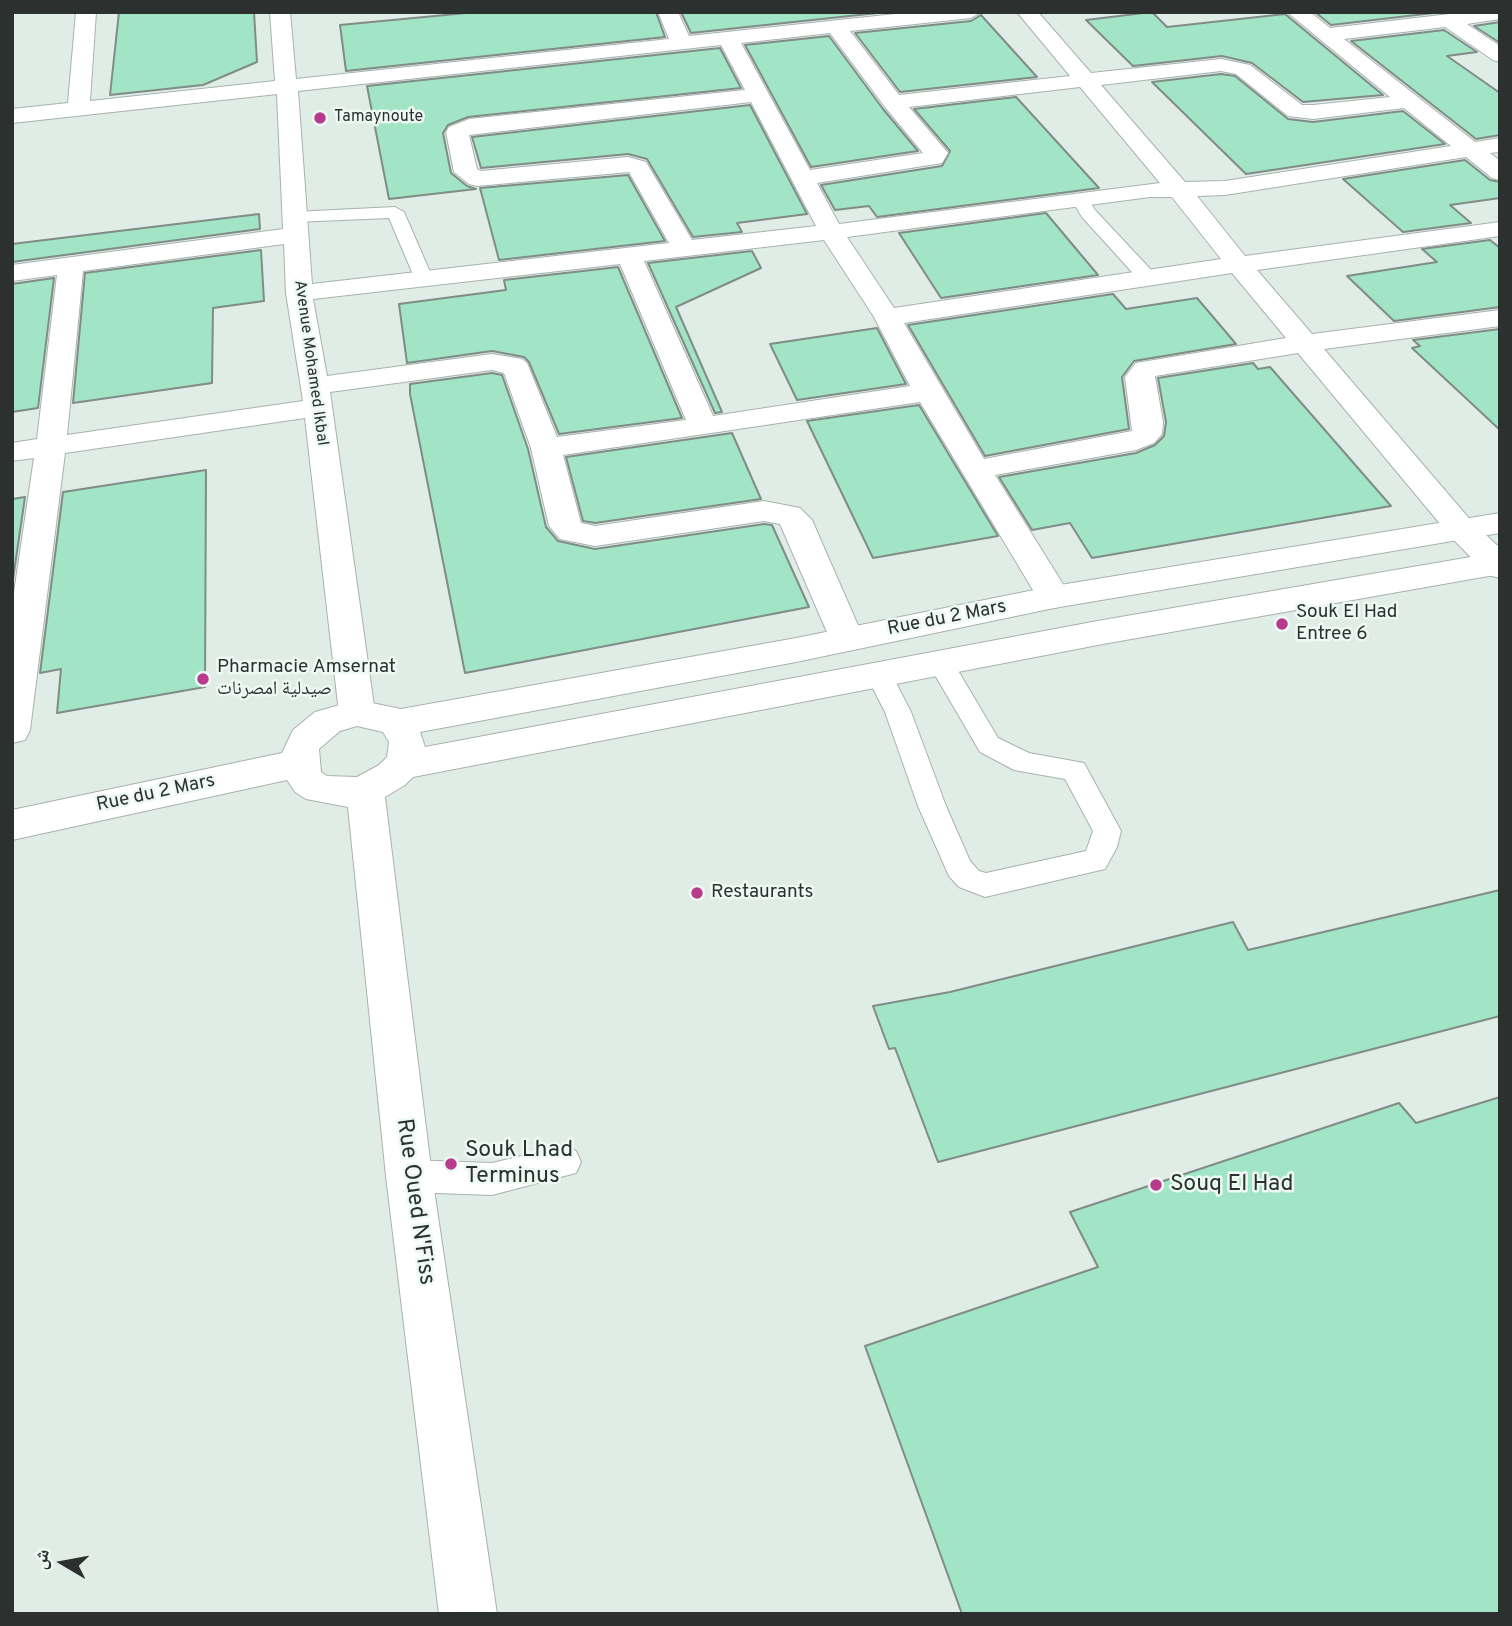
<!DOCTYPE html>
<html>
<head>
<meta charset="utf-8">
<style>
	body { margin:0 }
	#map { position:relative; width:1512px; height:1626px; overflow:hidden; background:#e0ece6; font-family:Overpass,"Noto Naskh Arabic",sans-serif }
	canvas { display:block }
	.frame { position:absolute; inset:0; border:14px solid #2c312f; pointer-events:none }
	.north { position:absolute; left:28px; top:1528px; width:70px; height:70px; -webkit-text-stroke:5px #edf9f3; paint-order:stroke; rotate:280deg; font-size:19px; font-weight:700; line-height:28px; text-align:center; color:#2c312f }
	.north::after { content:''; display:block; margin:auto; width:24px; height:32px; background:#2c312f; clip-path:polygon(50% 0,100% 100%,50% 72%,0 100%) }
</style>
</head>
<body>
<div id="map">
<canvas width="1512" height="1626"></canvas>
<div class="frame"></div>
<div class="north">ش</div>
</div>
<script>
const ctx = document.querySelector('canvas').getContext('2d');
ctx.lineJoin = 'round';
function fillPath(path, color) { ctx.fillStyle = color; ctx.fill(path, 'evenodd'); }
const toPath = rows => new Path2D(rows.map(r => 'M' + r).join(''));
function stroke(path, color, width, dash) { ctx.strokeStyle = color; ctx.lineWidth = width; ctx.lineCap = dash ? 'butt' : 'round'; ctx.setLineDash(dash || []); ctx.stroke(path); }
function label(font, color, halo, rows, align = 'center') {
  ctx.font = font + ' Overpass,"Noto Naskh Arabic",sans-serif'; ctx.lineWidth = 5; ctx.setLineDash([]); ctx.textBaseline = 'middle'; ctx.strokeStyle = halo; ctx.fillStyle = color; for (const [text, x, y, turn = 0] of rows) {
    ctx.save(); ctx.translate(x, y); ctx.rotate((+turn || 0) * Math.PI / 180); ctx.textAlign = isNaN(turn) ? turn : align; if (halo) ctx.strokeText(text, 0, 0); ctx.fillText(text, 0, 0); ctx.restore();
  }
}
const building = toPath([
	[119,12,254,12,257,62,203,85,110,95,119,12],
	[477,12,656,12,665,37,346,71,340,25,477,12],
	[681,12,887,12,691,33,681,12],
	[1152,12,1167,27,1285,14,1383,95,1303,102,1252,63,1222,56,1133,66,1086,20,1152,12],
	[1315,12,1442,12,1331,25,1315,12],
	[981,15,1037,77,900,92,855,33,971,21,981,15],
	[1500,22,1500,43,1474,26,1500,22],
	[1444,30,1477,52,1447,56,1500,93,1500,135,1476,139,1351,41,1444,30],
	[829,36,883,109,918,151,811,167,745,45,829,36],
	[720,48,741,88,468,117,448,125,443,133,451,173,467,186,476,189,389,199,367,86,720,48],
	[1221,74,1235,76,1288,119,1313,122,1403,111,1445,144,1246,174,1152,82,1221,74],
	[1016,97,1099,188,877,217,869,206,835,210,821,185,942,166,950,151,914,109,1016,97],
	[750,105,807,214,737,223,742,232,693,237,647,159,628,154,481,168,472,137,750,105],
	[1465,160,1490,180,1500,182,1500,198,1450,205,1471,223,1403,232,1343,179,1465,160],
	[628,175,665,241,499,260,480,188,628,175],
	[1046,213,1098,275,941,298,899,233,1046,213],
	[259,214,260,229,12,262,12,244,259,214],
	[1490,240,1500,248,1500,307,1394,321,1347,276,1437,262,1422,249,1490,240],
	[261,250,264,301,213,308,212,383,73,403,85,273,261,250],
	[752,251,761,268,676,307,722,412,715,413,648,263,752,251],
	[618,267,682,418,559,434,529,362,524,357,492,351,407,363,399,304,506,290,504,280,618,267],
	[54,278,38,408,12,412,12,284,54,278],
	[1113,294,1126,309,1197,298,1236,344,1134,361,1122,377,1129,429,985,456,908,325,1113,294],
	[877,328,906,384,797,400,770,344,877,328],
	[1500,329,1500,430,1412,348,1420,346,1413,340,1500,329],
	[1253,363,1258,369,1270,367,1391,506,1092,558,1070,523,1032,530,999,477,1136,453,1155,445,1164,436,1166,422,1158,378,1253,363],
	[492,373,502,375,528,449,546,527,558,541,595,549,764,524,772,525,809,607,465,673,410,394,410,384,492,373],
	[919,405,998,536,873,558,807,421,919,405],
	[732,433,761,499,595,523,583,521,566,457,732,433],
	[206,470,205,687,57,713,61,669,40,673,63,492,206,470],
	[25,497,12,586,12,499,25,497],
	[1500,890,1500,1016,938,1162,895,1048,889,1049,873,1006,950,992,1233,922,1248,950,1500,890],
	[1500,1097,1500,1614,962,1614,865,1346,1098,1267,1070,1212,1399,1103,1416,1123,1500,1097]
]);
fillPath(building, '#a2e4c6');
stroke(building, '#808c86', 2);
const lane = toPath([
	[1081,196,1087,197,1095,210,1154,273,1156,277,1154,281,1140,281,1082,217,1072,201,1081,196],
	[395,207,404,212,433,279,431,283,424,285,415,279,389,218,294,222,285,217,294,212,395,207],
	[941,654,950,657,998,738,1029,753,1084,763,1121,831,1117,847,1105,869,985,897,959,887,949,876,918,806,885,712,865,673,869,667,878,664,887,667,891,673,911,712,946,806,970,861,979,871,986,873,1086,851,1093,831,1065,779,1014,770,980,752,928,663,932,657,941,654],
	[564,1146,576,1151,581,1162,576,1173,492,1195,409,1192,397,1187,392,1176,397,1165,409,1160,492,1163,564,1146]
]);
const street = toPath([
	[76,12,96,12,90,101,275,81,270,12,290,12,296,79,669,39,658,12,678,12,689,36,914,12,981,12,971,18,850,31,899,95,1070,76,1017,12,1038,12,1091,73,1221,59,1250,65,1302,105,1313,105,1390,97,1287,12,1310,12,1330,28,1467,12,1500,12,1500,19,1467,24,1500,46,1500,62,1493,60,1445,27,1344,39,1475,142,1500,138,1500,152,1490,153,1500,161,1500,180,1492,178,1466,157,1225,195,1197,196,1245,256,1500,222,1500,236,1257,270,1312,334,1500,310,1500,326,1324,349,1473,523,1500,548,1500,578,1488,575,1451,537,1298,353,1155,376,1163,422,1162,434,1154,443,1136,450,995,475,1071,597,1066,605,1054,608,1042,605,920,402,563,455,581,523,595,526,764,501,800,508,812,520,864,639,859,647,847,651,835,647,830,639,780,524,764,521,595,546,560,539,549,526,531,448,504,373,492,370,330,392,375,713,370,722,357,726,344,722,339,713,305,418,65,453,30,730,25,740,12,743,12,606,34,458,12,461,12,443,37,439,57,275,12,281,12,265,283,229,277,94,12,123,12,109,68,103,76,12],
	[830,33,885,107,923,153,810,170,741,43,830,33],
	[721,45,745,90,469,119,449,127,446,132,454,172,469,184,477,186,629,172,669,243,312,284,298,91,721,45],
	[1221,71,1236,74,1288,116,1313,119,1404,108,1451,146,1225,181,1185,182,1101,85,1221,71],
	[1080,87,1160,183,839,224,817,183,942,163,948,153,909,107,1080,87],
	[751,102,816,226,692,240,646,162,628,157,481,171,477,169,469,135,751,102],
	[1150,197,1172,197,1221,259,894,308,847,237,1150,197],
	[824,240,874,317,910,386,713,416,644,261,824,240],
	[284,244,286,293,303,401,67,435,83,271,284,244],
	[620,264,686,420,557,437,527,363,522,359,492,354,327,376,313,299,620,264],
	[1232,273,1286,338,1136,363,1125,377,1132,431,984,459,904,323,1232,273]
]);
const secondary = toPath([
	[1500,513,1500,533,1054,608,796,662,420,732,425,747,1103,620,1500,552,1500,574,1103,644,413,777,405,785,385,797,432,1176,497,1614,439,1614,386,1176,348,807,306,799,295,792,287,780,12,840,12,810,282,753,293,730,315,712,357,700,401,709,796,638,1054,586,1500,513],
	[357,726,383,732,389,742,387,757,379,765,357,777,327,776,321,772,319,749,340,731,357,726]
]);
stroke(lane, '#a7b3ad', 2);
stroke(street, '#a7b3ad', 2);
stroke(secondary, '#a7b3ad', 2);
fillPath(lane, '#fff');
fillPath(street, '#fff');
fillPath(secondary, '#fff');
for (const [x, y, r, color] of [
	[320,118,7,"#b73b8c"],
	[1282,624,7,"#b73b8c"],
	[203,679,7,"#b73b8c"],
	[697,893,7,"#b73b8c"],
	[451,1164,7,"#b73b8c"],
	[1156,1185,7,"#b73b8c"]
]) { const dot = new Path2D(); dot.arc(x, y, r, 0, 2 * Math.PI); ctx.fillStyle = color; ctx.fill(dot); stroke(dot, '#edf9f3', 2.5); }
label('16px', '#2c312f', '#edf9f3', [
	["Tamaynoute",334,118]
], 'left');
label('16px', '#2c312f', '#edf9f3', [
	["Avenue Mohamed Ikbal",310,363,82]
]);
label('19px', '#2c312f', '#edf9f3', [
	["Souk El Had",1296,613],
	["Entree 6",1296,635],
	["Pharmacie Amsernat",217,668],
	["صيدلية امصرنات",217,690],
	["Restaurants",711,893]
], 'left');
label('19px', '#2c312f', '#edf9f3', [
	["Rue du 2 Mars",947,619,-11],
	["Rue du 2 Mars",156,794,-12]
]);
label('23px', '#2c312f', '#edf9f3', [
	["Souk Lhad",465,1151],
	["Terminus",465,1177],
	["Souq El Had",1170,1185]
], 'left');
label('23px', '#2c312f', '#edf9f3', [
	["Rue Oued N'Fiss",414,1202,82]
]);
</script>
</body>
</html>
